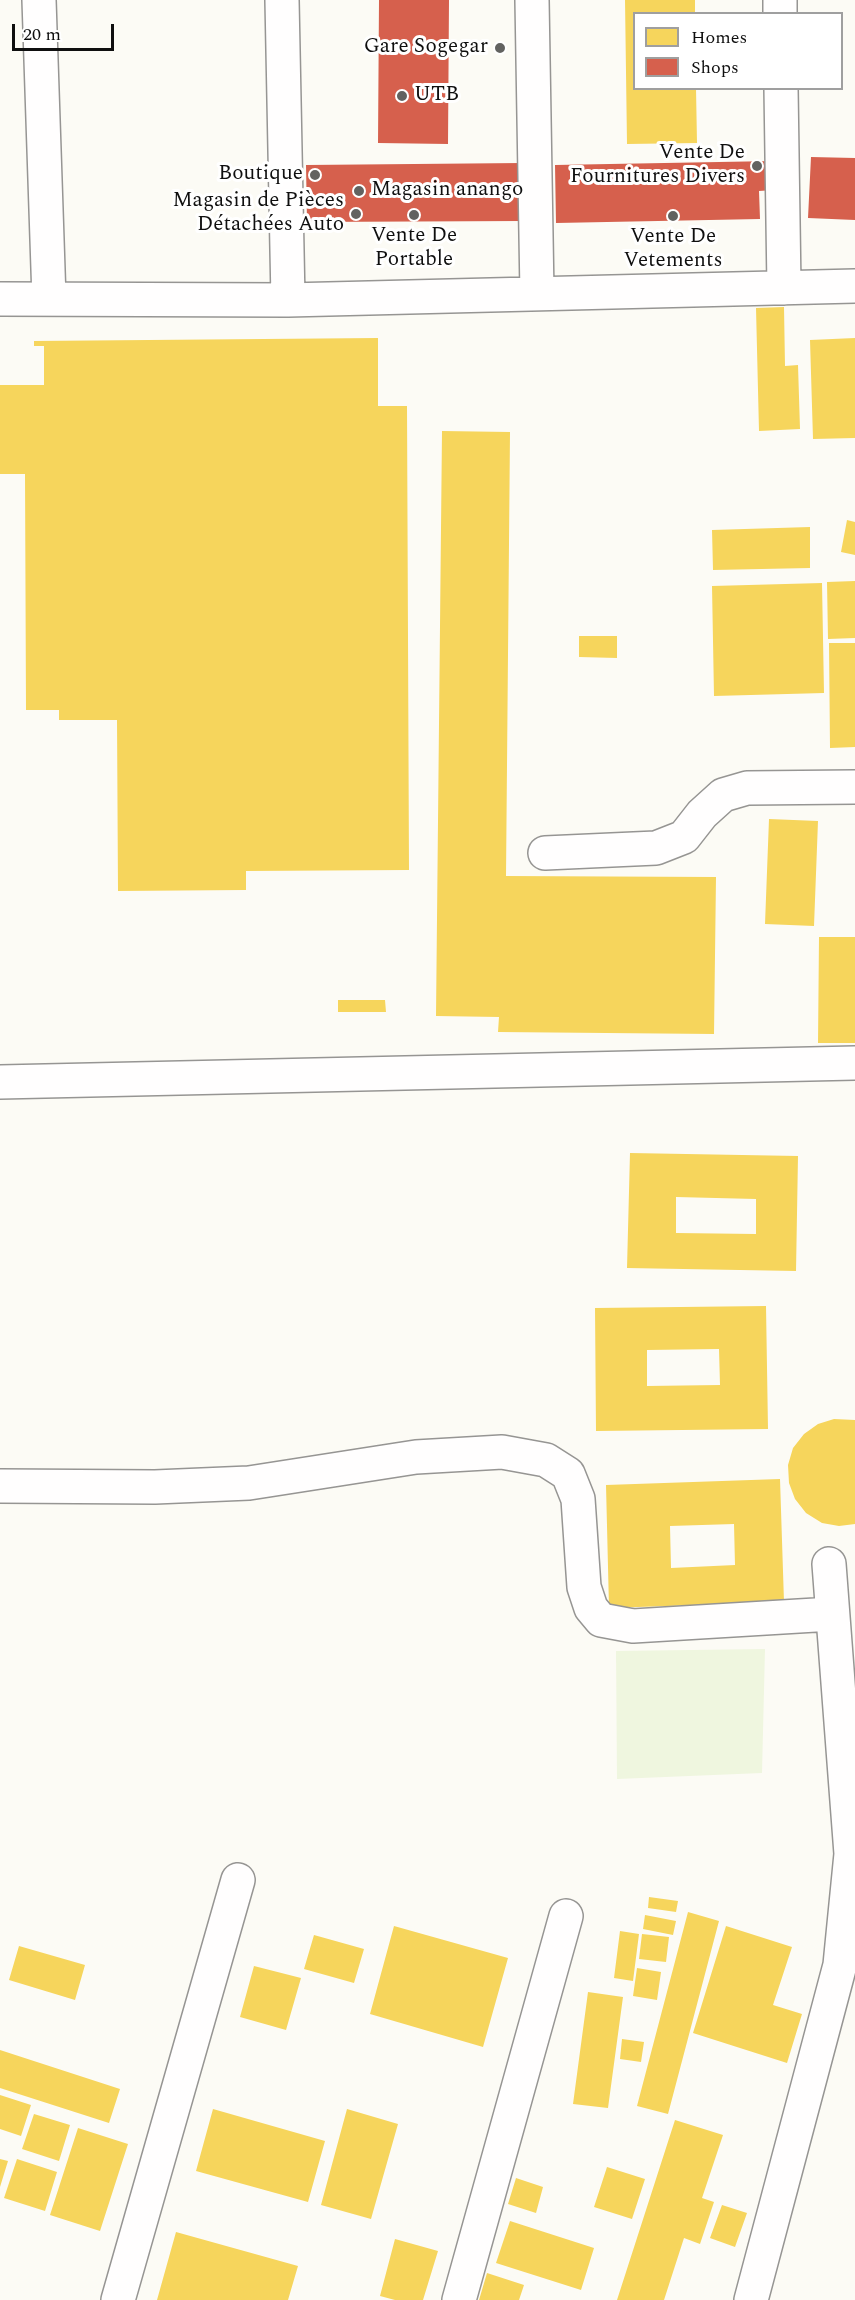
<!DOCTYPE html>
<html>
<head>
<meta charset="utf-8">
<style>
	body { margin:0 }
	#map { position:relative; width:855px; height:2300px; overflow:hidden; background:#fcfbf5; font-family:Spectral,serif }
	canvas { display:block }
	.legend { position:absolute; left:633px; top:12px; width:210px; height:78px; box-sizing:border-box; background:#fff; border:2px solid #9f9f9f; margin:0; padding:8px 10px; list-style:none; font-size:18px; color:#0f0f0f }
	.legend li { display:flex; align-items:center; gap:12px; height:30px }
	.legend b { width:30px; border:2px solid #9f9f9f }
	.scale { position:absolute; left:12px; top:24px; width:102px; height:27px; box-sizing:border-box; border:3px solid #0f0f0f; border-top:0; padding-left:8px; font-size:18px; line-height:21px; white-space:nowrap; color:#0f0f0f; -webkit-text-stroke:4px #fff; paint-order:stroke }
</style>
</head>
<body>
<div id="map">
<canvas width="855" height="2300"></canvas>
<ul class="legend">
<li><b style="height:16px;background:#f6d55c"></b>Homes</li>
<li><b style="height:16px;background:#d6604d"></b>Shops</li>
</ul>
<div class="scale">20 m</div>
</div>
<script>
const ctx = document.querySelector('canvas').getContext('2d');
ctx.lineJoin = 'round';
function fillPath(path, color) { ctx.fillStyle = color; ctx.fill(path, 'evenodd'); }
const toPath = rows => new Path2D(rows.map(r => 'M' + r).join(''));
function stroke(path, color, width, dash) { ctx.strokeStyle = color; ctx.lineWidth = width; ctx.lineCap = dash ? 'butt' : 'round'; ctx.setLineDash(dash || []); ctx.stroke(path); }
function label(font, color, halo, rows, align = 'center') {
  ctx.font = font + ' Spectral,serif'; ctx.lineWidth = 6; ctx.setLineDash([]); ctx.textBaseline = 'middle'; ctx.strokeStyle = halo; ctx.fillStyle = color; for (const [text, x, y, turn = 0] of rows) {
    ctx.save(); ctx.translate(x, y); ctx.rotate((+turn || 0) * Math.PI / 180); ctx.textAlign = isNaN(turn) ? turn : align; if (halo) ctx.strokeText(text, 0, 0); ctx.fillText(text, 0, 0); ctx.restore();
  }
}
fillPath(toPath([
	[765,1649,762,1773,617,1779,616,1651]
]), '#eff6df');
fillPath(toPath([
	[625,0,695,0,695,14,634,14,634,88,696,88,697,143,627,144],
	[784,307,785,366,798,365,800,429,759,431,756,308],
	[378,338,378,406,407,406,409,870,246,871,246,890,118,891,117,720,59,720,59,710,26,710,25,474,0,474,0,385,44,385,44,346,34,346,34,341],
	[855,338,855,438,813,439,810,340],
	[442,431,510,432,506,876,716,877,714,1034,498,1032,499,1017,436,1016],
	[847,520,855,522,855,555,841,552],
	[810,527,810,568,713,570,712,530],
	[855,581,855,638,828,639,827,582],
	[822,583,824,693,714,696,712,586],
	[579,636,617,636,617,658,579,657],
	[829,643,855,643,855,747,830,748],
	[769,819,818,821,814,926,765,924],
	[819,937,855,937,855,1043,818,1043],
	[338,1000,385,1000,386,1012,338,1012],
	[630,1153,798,1156,796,1271,627,1268],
	[676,1197,756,1199,756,1234,676,1233],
	[766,1306,768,1429,596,1431,595,1308],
	[719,1349,720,1385,647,1386,647,1350],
	[834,1419,855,1420,855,1524,839,1526,822,1523,806,1513,795,1499,789,1483,788,1465,793,1448,804,1434,818,1424],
	[780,1479,784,1602,609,1608,606,1485],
	[734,1524,735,1565,671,1568,670,1526],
	[649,1897,678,1901,676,1912,648,1908],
	[688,1912,719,1921,668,2114,637,2106],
	[645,1915,676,1921,673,1935,643,1929],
	[394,1926,508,1958,483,2047,370,2014],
	[726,1926,792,1947,773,2005,802,2014,787,2063,693,2033],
	[620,1931,639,1934,633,1981,614,1978],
	[642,1934,669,1937,666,1962,639,1959],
	[314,1935,364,1949,354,1983,304,1969],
	[19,1946,85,1965,75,2000,9,1980],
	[254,1966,301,1978,286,2030,240,2017],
	[637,1968,661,1972,657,2000,633,1996],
	[588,1992,623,1997,608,2108,573,2104],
	[622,2039,644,2042,641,2062,620,2059],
	[0,2050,120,2089,109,2123,0,2088],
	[0,2095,31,2105,21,2136,0,2129],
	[213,2109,325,2141,308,2202,196,2171],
	[347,2109,398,2124,371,2219,321,2205],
	[34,2114,70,2125,59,2161,22,2149],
	[675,2120,723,2135,702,2198,714,2202,700,2244,684,2238,664,2300,617,2300],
	[78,2128,128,2144,100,2231,50,2215],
	[0,2159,8,2161,0,2187],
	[17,2159,57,2172,45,2211,4,2198],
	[607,2167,645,2179,632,2219,594,2207],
	[516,2178,543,2187,536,2213,508,2204],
	[722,2205,747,2213,735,2247,710,2238],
	[510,2221,594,2248,581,2290,496,2263],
	[176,2232,298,2266,288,2300,157,2300],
	[395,2239,438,2251,423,2300,395,2300,380,2296],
	[487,2273,524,2285,519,2300,479,2300]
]), '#f6d55c');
fillPath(toPath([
	[379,0,449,0,448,144,378,143],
	[811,157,855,158,855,220,808,218],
	[774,161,774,190,759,191,760,219,556,223,555,165],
	[522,163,522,221,307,222,306,165]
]), '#d6604d');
const minor = toPath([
	[39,0,49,299],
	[282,0,288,300],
	[532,0,537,294],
	[780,0,780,14],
	[781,88,784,288],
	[0,299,288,300,855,286],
	[545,853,656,848,684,837,702,814,723,795,747,788,855,787],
	[0,1082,855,1063],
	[0,1486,155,1487,249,1483,416,1457,502,1452,546,1460,568,1474,578,1499,584,1587,591,1608,601,1620,633,1626,832,1614],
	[118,2300,238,1880],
	[459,2300,566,1916],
	[751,2300,840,1965,851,1854,829,1564]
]);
stroke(minor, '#969593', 36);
stroke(minor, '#fffefe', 33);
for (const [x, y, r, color] of [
	[500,48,6,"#626260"],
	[402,96,6,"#626260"],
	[757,166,6,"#626260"],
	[315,175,6,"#626260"],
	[359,191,6,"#626260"],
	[356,214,6,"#626260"],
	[414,215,6,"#626260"],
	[673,216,6,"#626260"]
]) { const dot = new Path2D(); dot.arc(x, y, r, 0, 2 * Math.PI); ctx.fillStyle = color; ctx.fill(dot); stroke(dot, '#fff', 2); }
label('21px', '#0f0f0f', '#fff', [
	["Gare Sogegar",488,48],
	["UTB",414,96,"left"],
	["Vente De",745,154],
	["Fournitures Divers",745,178],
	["Boutique",303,175],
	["Magasin anango",371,191,"left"],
	["Magasin de Pièces",344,202],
	["Détachées Auto",344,226],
	["Vente De",414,237,"center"],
	["Portable",414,261,"center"],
	["Vente De",673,238,"center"],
	["Vetements",673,262,"center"]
], 'right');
</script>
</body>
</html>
